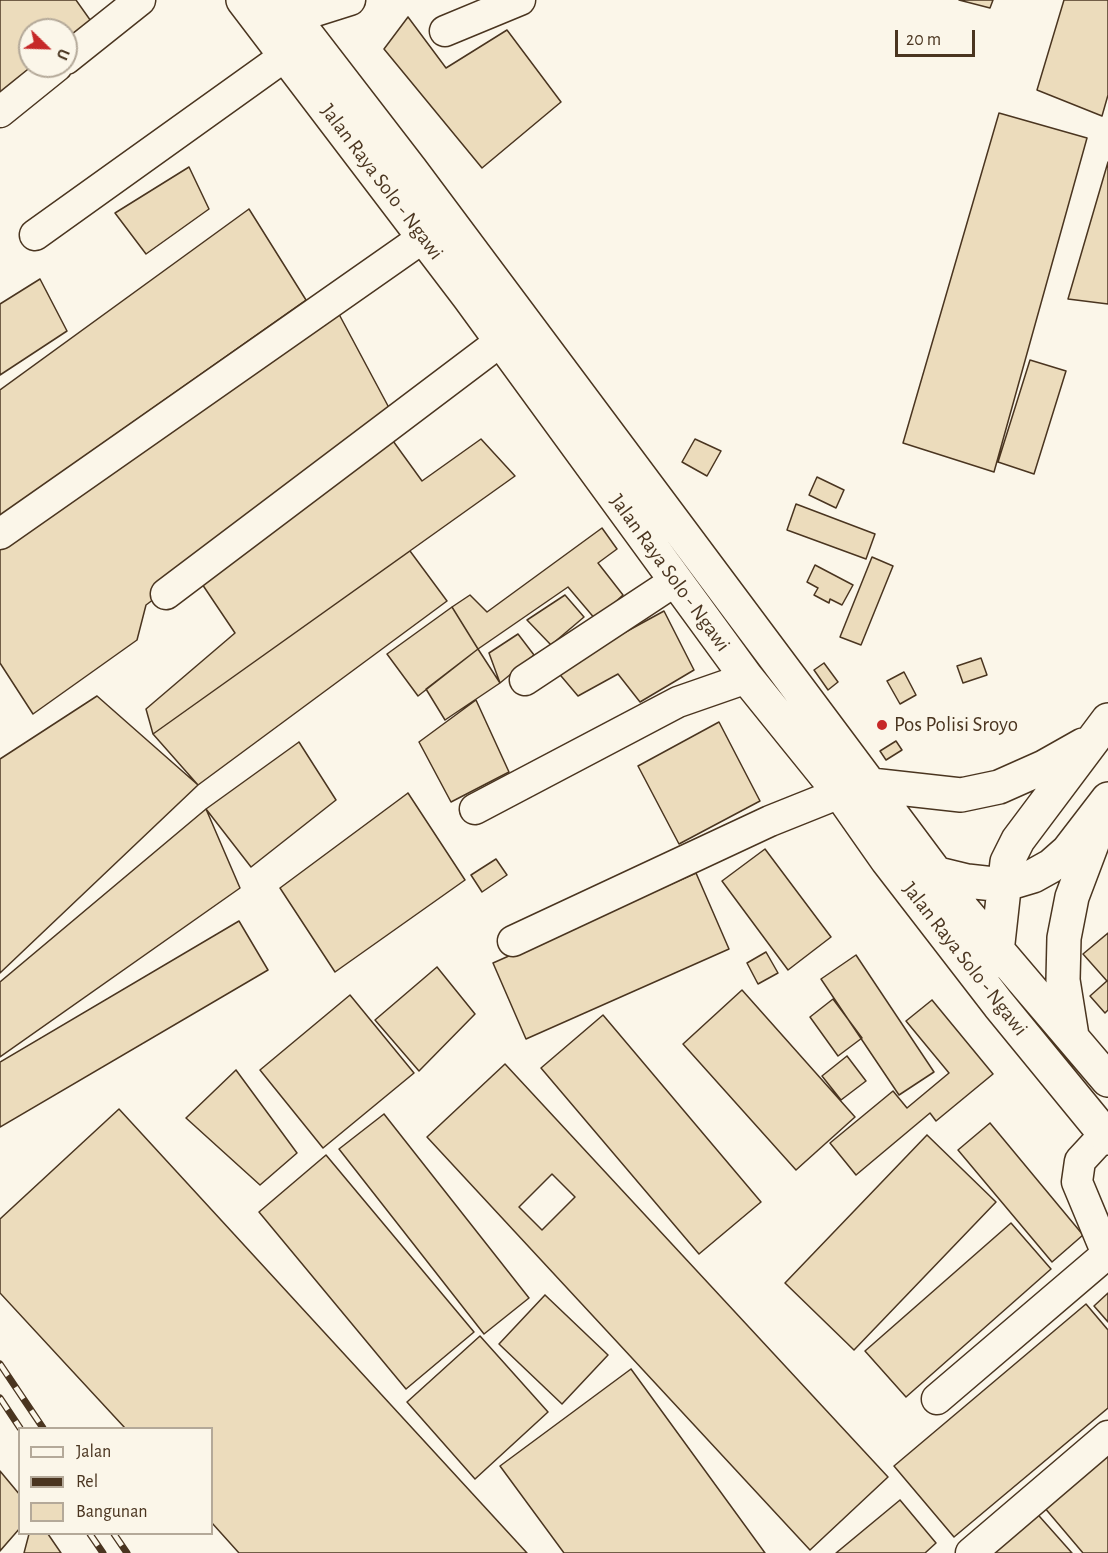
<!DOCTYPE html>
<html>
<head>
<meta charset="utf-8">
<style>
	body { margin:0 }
	#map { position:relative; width:1108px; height:1553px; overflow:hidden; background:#fbf6e9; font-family:"Alegreya Sans",sans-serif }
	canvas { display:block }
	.legend { position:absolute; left:18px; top:1427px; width:195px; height:108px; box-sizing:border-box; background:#fbf6e9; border:2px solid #b4a999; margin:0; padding:8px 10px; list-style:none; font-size:18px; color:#4a3520 }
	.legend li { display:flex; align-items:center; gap:12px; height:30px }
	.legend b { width:30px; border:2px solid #b4a999 }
	.north { position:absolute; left:18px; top:18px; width:60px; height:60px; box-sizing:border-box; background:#fbf6e9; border:2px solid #b4a999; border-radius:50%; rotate:113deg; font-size:16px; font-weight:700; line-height:24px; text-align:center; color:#4a3520 }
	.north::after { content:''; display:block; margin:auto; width:21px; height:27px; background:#c62828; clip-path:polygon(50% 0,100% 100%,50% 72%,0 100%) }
	.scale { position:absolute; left:895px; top:30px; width:80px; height:27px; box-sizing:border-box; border:3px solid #4a3520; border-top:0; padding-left:8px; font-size:18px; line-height:21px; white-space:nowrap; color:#4a3520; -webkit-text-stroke:4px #fbf6e9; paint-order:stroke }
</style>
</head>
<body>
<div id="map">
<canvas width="1108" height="1553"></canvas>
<ul class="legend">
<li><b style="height:8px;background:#fbf6e9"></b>Jalan</li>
<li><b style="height:8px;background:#4a3520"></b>Rel</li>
<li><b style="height:16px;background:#ecdcbc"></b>Bangunan</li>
</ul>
<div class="north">U</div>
<div class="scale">20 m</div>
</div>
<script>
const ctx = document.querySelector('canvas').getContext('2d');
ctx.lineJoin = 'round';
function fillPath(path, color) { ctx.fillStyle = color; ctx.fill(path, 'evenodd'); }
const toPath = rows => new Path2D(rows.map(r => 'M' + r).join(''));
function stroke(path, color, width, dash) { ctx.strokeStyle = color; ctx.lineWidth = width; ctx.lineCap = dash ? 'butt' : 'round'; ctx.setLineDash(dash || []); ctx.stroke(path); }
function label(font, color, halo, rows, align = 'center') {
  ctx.font = font + ' "Alegreya Sans",sans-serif'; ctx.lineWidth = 4.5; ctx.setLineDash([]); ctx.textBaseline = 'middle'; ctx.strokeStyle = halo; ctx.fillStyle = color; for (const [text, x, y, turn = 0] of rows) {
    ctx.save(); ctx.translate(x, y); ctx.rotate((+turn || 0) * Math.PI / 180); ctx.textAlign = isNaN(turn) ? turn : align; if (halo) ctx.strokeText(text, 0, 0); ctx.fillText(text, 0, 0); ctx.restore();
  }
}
const building = toPath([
	[0,0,76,0,93,24,66,44,66,30,30,30,30,66,37,66,0,94,0,0],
	[959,0,993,0,990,8,959,0],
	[1064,0,1108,0,1108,95,1102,116,1037,90,1064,0],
	[408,17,446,68,507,30,561,102,482,168,384,49,408,17],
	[999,113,1087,138,994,472,903,443,999,113],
	[1108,162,1108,304,1068,299,1108,162],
	[189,167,209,209,146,254,115,213,189,167],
	[249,209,306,300,0,516,0,390,249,209],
	[40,279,67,331,0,375,0,304,40,279],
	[333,303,395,419,146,605,137,640,33,714,0,663,0,536,333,303],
	[1030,360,1066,371,1034,474,998,462,1030,360],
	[388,434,422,481,481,439,515,476,153,734,146,709,235,633,196,575,388,434],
	[695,439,721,451,707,476,682,462,695,439],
	[817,477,844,490,836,508,809,495,817,477],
	[796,504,875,534,866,559,787,530,796,504],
	[602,528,617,549,598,563,623,595,596,620,568,587,478,649,452,607,470,595,487,612,602,528],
	[410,551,447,601,198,785,153,734,410,551],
	[872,557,893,566,861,645,840,637,872,557],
	[815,565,853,585,842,605,830,599,829,603,814,595,818,588,807,582,815,565],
	[565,595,584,617,551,645,527,620,565,595],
	[452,607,478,649,418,696,387,654,452,607],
	[664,611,694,670,640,702,618,674,578,696,556,670,664,611],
	[518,634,534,655,500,683,489,653,518,634],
	[478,649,500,683,445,720,426,689,478,649],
	[981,658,987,675,963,683,957,666,981,658],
	[824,663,838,682,828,690,814,670,824,663],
	[904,672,916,695,900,704,887,681,904,672],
	[97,696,198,785,0,973,0,759,97,696],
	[476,700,509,772,451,802,419,742,476,700],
	[719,722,760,801,679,844,638,766,719,722],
	[896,741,902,750,886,760,880,751,896,741],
	[299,742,336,800,251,867,206,809,299,742],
	[408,793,465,880,335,972,280,888,408,793],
	[206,809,240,888,0,1057,0,982,206,809],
	[765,849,831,937,788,970,722,881,765,849],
	[496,859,507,875,482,892,471,875,496,859],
	[696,873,729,949,526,1039,493,963,696,873],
	[239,921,268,970,0,1127,0,1062,239,921],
	[1108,933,1108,980,1107,981,1083,954,1108,933],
	[766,952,778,973,758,984,747,963,766,952],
	[856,955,934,1072,899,1095,821,979,856,955],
	[437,967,475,1014,419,1071,375,1020,437,967],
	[1108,980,1108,1010,1105,1013,1090,996,1108,980],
	[742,990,855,1117,796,1170,683,1044,742,990],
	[350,995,414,1073,323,1148,260,1070,350,995],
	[833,999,862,1038,838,1056,810,1017,833,999],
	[932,1000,993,1074,936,1121,930,1113,856,1175,830,1143,893,1091,907,1108,949,1073,906,1021,932,1000],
	[603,1015,761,1202,699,1254,541,1068,603,1015],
	[847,1056,866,1081,841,1100,822,1076,847,1056],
	[505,1064,888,1477,810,1550,427,1137,505,1064],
	[236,1070,297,1153,260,1185,186,1118,236,1070],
	[119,1109,527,1553,239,1553,212,1523,212,1428,125,1428,0,1293,0,1219,119,1109],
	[384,1114,529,1298,484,1334,339,1149,384,1114],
	[990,1123,1083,1235,1052,1262,958,1150,990,1123],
	[927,1135,996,1202,854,1350,785,1283,927,1135],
	[326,1155,474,1332,406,1389,259,1212,326,1155],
	[552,1174,575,1197,542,1230,519,1207,552,1174],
	[1011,1223,1051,1269,906,1397,865,1351,1011,1223],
	[1108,1293,1108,1322,1094,1306,1108,1293],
	[545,1295,608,1355,562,1404,499,1344,545,1295],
	[1086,1304,1108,1330,1108,1408,954,1537,894,1466,1086,1304],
	[480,1336,548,1412,475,1479,407,1402,480,1336],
	[631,1369,765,1553,564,1553,500,1466,631,1369],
	[1108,1452,1108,1553,1083,1553,1044,1507,1108,1452],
	[0,1471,20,1495,20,1528,0,1551,0,1471],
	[900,1500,936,1543,925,1553,836,1553,900,1500],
	[1032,1508,1072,1553,983,1553,1032,1508],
	[29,1534,48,1534,61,1553,24,1553,29,1534]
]);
fillPath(building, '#ecdcbc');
stroke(building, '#4a3520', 1.5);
const minor = toPath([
	[271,25,350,0],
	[445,31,520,0],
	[66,59,140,0],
	[0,112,57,66],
	[35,235,306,41],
	[0,534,424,237],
	[166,594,501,341],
	[525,680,675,581],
	[475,809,678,702,747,678],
	[513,941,770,821,840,793,862,787],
	[937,1399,1107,1254,1077,1182,1080,1161,1105,1134],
	[971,1553,1108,1436]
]);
const highway = toPath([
	[243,0,469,297,747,678,840,793,887,860,999,1005,1108,1138],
	[280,0,411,170,965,912,1108,1080],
	[871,785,961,795,999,787,1044,767,1083,745],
	[926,871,967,881,1003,885,1033,876,1051,866,1068,851,1108,799],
	[996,961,1007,862,1018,840,1108,720],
	[1072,1036,1063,980,1064,938,1072,897,1098,828]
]);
stroke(minor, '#4a3520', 33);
stroke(highway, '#4a3520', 36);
stroke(minor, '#fbf6e9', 30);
stroke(highway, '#fbf6e9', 33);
const rail = toPath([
	[0,1364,43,1428],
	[0,1398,20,1428],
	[90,1534,103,1553],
	[114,1534,127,1553]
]);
stroke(rail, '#4a3520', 7);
stroke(rail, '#fbf6e9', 4.5, [14]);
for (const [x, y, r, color] of [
	[882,725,6,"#c62828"]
]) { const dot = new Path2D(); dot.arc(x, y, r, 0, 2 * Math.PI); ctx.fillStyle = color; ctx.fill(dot); stroke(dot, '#fbf6e9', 2); }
label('21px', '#4a3520', '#fbf6e9', [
	["Jalan Raya Solo - Ngawi",382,182,53],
	["Jalan Raya Solo - Ngawi",670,573,54],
	["Jalan Raya Solo - Ngawi",965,959,52]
]);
label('21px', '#4a3520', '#fbf6e9', [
	["Pos Polisi Sroyo",894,725]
], 'left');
</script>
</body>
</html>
